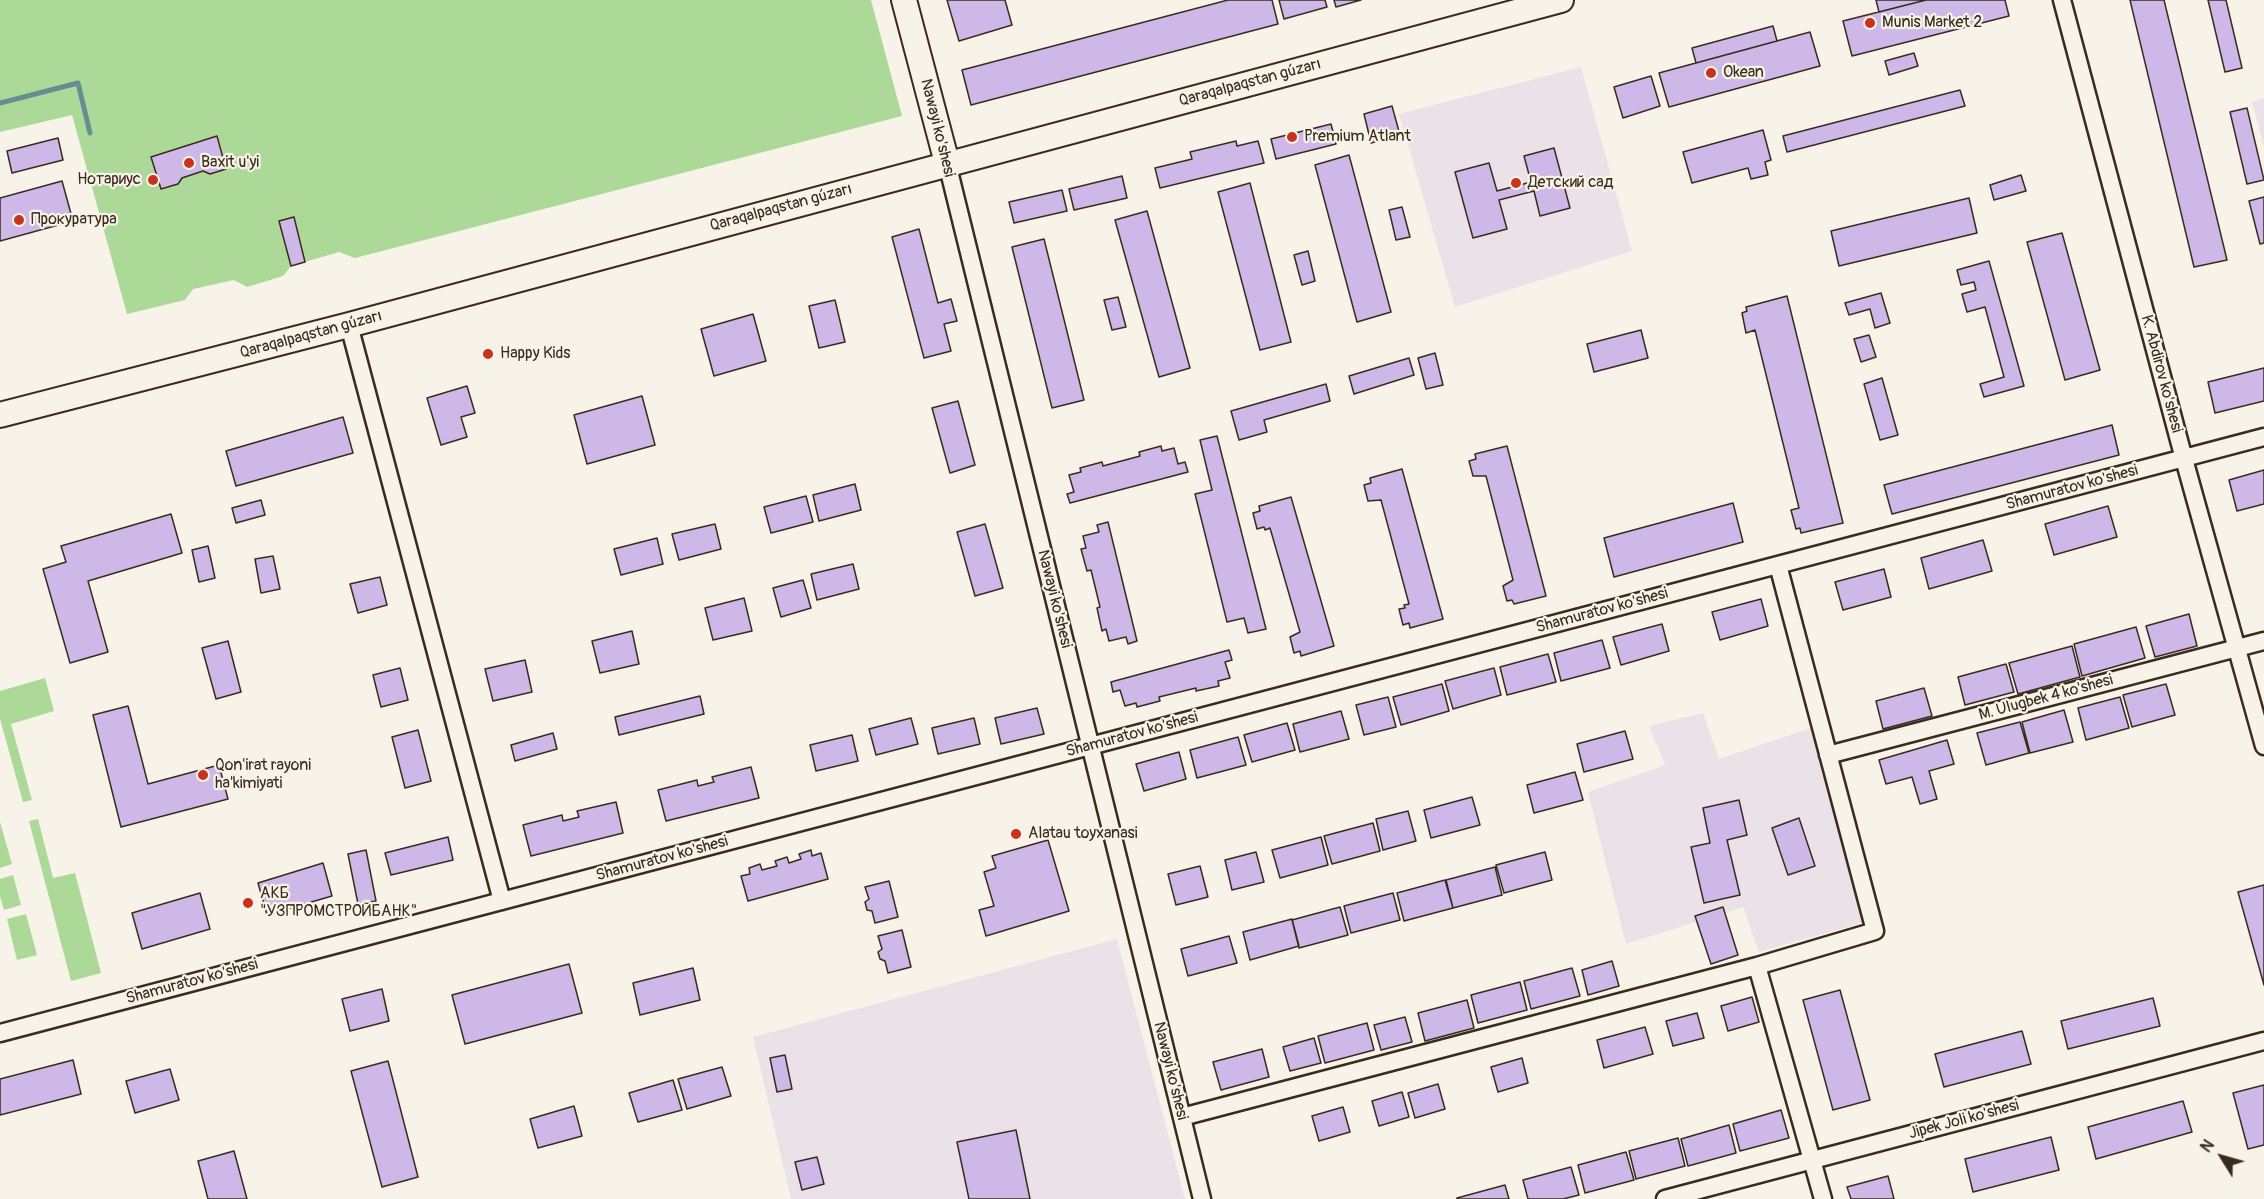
<!DOCTYPE html>
<html>
<head>
<meta charset="utf-8">
<style>
	body { margin:0 }
	#map { position:relative; width:2264px; height:1199px; overflow:hidden; background:#f7f3e8; font-family:Pangolin,sans-serif }
	canvas { display:block }
	.north { position:absolute; left:2192px; top:1127px; width:60px; height:60px; -webkit-text-stroke:4px #f7f3e8; paint-order:stroke; rotate:307deg; font-size:16px; font-weight:700; line-height:24px; text-align:center; color:#3b2a1e }
	.north::after { content:''; display:block; margin:auto; width:21px; height:27px; background:#3b2a1e; clip-path:polygon(50% 0,100% 100%,50% 72%,0 100%) }
</style>
</head>
<body>
<div id="map">
<canvas width="2264" height="1199"></canvas>
<div class="north">N</div>
</div>
<script>
const ctx = document.querySelector('canvas').getContext('2d');
ctx.lineJoin = 'round';
function fillPath(path, color) { ctx.fillStyle = color; ctx.fill(path, 'evenodd'); }
const toPath = rows => new Path2D(rows.map(r => 'M' + r).join(''));
function stroke(path, color, width, dash) { ctx.strokeStyle = color; ctx.lineWidth = width; ctx.lineCap = dash ? 'butt' : 'round'; ctx.setLineDash(dash || []); ctx.stroke(path); }
function label(font, color, halo, rows, align = 'center') {
  ctx.font = font + ' Pangolin,sans-serif'; ctx.lineWidth = 4.5; ctx.setLineDash([]); ctx.textBaseline = 'middle'; ctx.strokeStyle = halo; ctx.fillStyle = color; for (const [text, x, y, turn = 0] of rows) {
    ctx.save(); ctx.translate(x, y); ctx.rotate((+turn || 0) * Math.PI / 180); ctx.textAlign = isNaN(turn) ? turn : align; if (halo) ctx.strokeText(text, 0, 0); ctx.fillText(text, 0, 0); ctx.restore();
  }
}
fillPath(toPath([
	[1581,67,1632,251,1455,307,1399,114],
	[2264,98,2264,147,2252,102],
	[1703,713,1719,759,1811,728,1865,922,1759,952,1743,907,1626,944,1588,792,1665,765,1649,726],
	[1117,939,1185,1199,791,1199,753,1037]
]), '#ebe1e8');
fillPath(toPath([
	[0,0,871,0,902,116,355,258,339,252,291,266,283,276,247,287,234,280,193,289,185,300,127,314,72,115,0,132],
	[45,678,54,711,11,724,32,800,23,802,0,719,0,691],
	[38,819,53,878,75,873,101,973,71,981,29,821],
	[0,822,12,864,0,868],
	[13,875,21,905,4,910,0,896,0,879],
	[26,914,37,955,17,960,7,919]
]), '#acd998');
stroke(toPath([
	[0,103,78,83,90,133]
]), '#658e91', 5);
const building = toPath([
	[947,0,1005,0,1012,25,959,41,947,0],
	[1228,0,1272,0,1278,24,971,105,962,70,1228,0],
	[1279,0,1325,0,1327,7,1284,19,1279,0],
	[1334,0,1361,0,1336,7,1334,0],
	[1876,0,1926,0,1879,12,1876,0],
	[1926,0,2005,0,2009,16,1852,56,1843,21,1926,0],
	[2130,0,2164,0,2227,260,2194,267,2130,0],
	[2208,0,2226,0,2242,68,2225,72,2208,0],
	[1773,26,1777,41,1696,63,1692,48,1773,26],
	[1810,32,1820,66,1669,107,1659,73,1810,32],
	[1914,53,1918,66,1889,75,1885,61,1914,53],
	[1651,76,1660,106,1623,118,1614,87,1651,76],
	[1960,90,1965,106,1787,152,1783,136,1960,90],
	[1392,106,1400,135,1371,143,1364,114,1392,106],
	[2247,108,2264,180,2247,184,2230,112,2247,108],
	[1331,124,1336,144,1276,159,1271,139,1331,124],
	[1763,130,1771,160,1765,162,1768,175,1751,179,1748,168,1692,183,1683,152,1763,130],
	[217,136,226,169,210,174,203,171,182,178,178,184,161,189,151,157,217,136],
	[58,138,63,160,12,173,7,151,58,138],
	[1236,141,1237,146,1258,141,1264,163,1160,188,1155,168,1192,159,1190,152,1236,141],
	[1554,148,1570,208,1540,216,1534,191,1499,200,1507,229,1473,238,1455,172,1489,163,1497,191,1531,182,1524,156,1554,148],
	[1349,155,1391,312,1357,322,1315,165,1349,155],
	[2021,175,2026,191,1994,200,1990,185,2021,175],
	[1122,176,1127,198,1074,210,1069,189,1122,176],
	[62,181,73,221,0,241,0,198,62,181],
	[1250,183,1291,342,1260,350,1218,192,1250,183],
	[1062,190,1067,211,1014,223,1009,202,1062,190],
	[2264,197,2264,243,2260,244,2249,201,2264,197],
	[1969,198,1977,233,1839,266,1831,231,1969,198],
	[1402,207,1410,237,1396,240,1389,210,1402,207],
	[1147,211,1190,368,1159,377,1115,220,1147,211],
	[294,217,305,262,291,266,279,221,294,217],
	[919,229,938,303,951,299,957,321,944,324,951,351,924,358,892,237,919,229],
	[2062,233,2100,370,2065,380,2027,242,2062,233],
	[1044,239,1084,400,1052,408,1012,247,1044,239],
	[1308,251,1315,281,1302,285,1294,255,1308,251],
	[1989,261,2024,386,1984,397,1980,384,2004,377,1985,307,1967,312,1962,294,1976,290,1974,282,1961,285,1957,270,1989,261],
	[1881,293,1890,323,1875,328,1870,309,1849,315,1845,303,1881,293],
	[1787,296,1843,523,1801,533,1800,528,1796,529,1791,510,1799,508,1755,330,1746,333,1742,313,1747,311,1746,307,1787,296],
	[1118,297,1126,327,1112,330,1104,300,1118,297],
	[835,300,845,342,819,348,809,306,835,300],
	[753,314,766,361,714,376,701,329,753,314],
	[1641,330,1648,358,1594,372,1587,344,1641,330],
	[1869,335,1876,357,1861,362,1854,339,1869,335],
	[1435,353,1443,385,1426,389,1418,358,1435,353],
	[1409,358,1414,375,1354,394,1349,376,1409,358],
	[2264,368,2264,401,2215,413,2208,382,2264,368],
	[1882,378,1898,435,1880,440,1864,384,1882,378],
	[1326,384,1330,401,1264,420,1267,432,1239,440,1231,411,1326,384],
	[467,386,475,413,461,417,467,437,441,445,427,398,467,386],
	[642,396,655,445,587,464,574,415,642,396],
	[958,401,975,465,950,473,932,408,958,401],
	[343,417,353,453,236,486,226,451,343,417],
	[2112,425,2119,455,1892,514,1884,485,2112,425],
	[1217,436,1266,629,1248,633,1244,618,1227,622,1195,494,1212,490,1200,440,1217,436],
	[1161,446,1162,451,1174,448,1178,464,1185,462,1188,472,1070,503,1067,494,1074,492,1069,475,1081,472,1080,468,1102,462,1103,466,1140,456,1139,452,1161,446],
	[1507,446,1546,596,1514,604,1512,600,1507,601,1503,586,1513,580,1486,476,1473,476,1469,461,1476,459,1475,454,1507,446],
	[1402,469,1443,619,1410,628,1409,623,1403,625,1399,609,1405,608,1404,605,1409,604,1381,500,1368,501,1364,485,1371,483,1370,478,1402,469],
	[2264,470,2264,504,2237,511,2229,480,2264,470],
	[855,484,861,510,819,521,813,495,855,484],
	[806,496,813,522,771,533,764,507,806,496],
	[1291,497,1334,646,1301,656,1300,651,1294,653,1290,637,1300,632,1270,528,1265,530,1264,527,1257,529,1253,513,1260,511,1259,506,1291,497],
	[261,500,265,515,236,523,232,508,261,500],
	[1733,503,1743,542,1614,577,1604,538,1733,503],
	[2108,506,2117,537,2054,555,2045,524,2108,506],
	[171,514,182,553,88,581,108,652,70,663,43,569,66,562,61,546,171,514],
	[1108,522,1137,641,1128,644,1126,637,1109,641,1106,629,1102,631,1097,608,1100,607,1091,570,1087,571,1081,549,1086,548,1083,536,1099,532,1097,525,1108,522],
	[715,524,721,549,679,560,672,534,715,524],
	[985,524,1003,588,975,596,957,532,985,524],
	[657,538,663,564,621,575,614,549,657,538],
	[1983,540,1992,571,1929,589,1921,558,1983,540],
	[208,546,215,578,199,582,192,550,208,546],
	[273,556,280,589,261,593,255,559,273,556],
	[853,564,859,589,817,600,811,574,853,564],
	[1884,569,1891,597,1843,610,1835,582,1884,569],
	[380,577,387,605,358,613,350,584,380,577],
	[803,580,811,608,781,617,773,588,803,580],
	[744,598,752,631,713,640,705,608,744,598],
	[1761,599,1768,626,1720,640,1712,612,1761,599],
	[2189,614,2197,646,2155,657,2146,626,2189,614],
	[1662,624,1669,651,1621,665,1613,637,1662,624],
	[2136,627,2145,658,2082,676,2074,644,2136,627],
	[632,631,639,664,600,673,592,641,632,631],
	[1602,640,1610,668,1561,681,1554,653,1602,640],
	[228,641,241,692,216,699,202,648,228,641],
	[2072,646,2080,677,2018,694,2009,663,2072,646],
	[1229,650,1232,660,1225,662,1230,678,1218,681,1219,686,1196,691,1196,688,1159,697,1160,701,1137,707,1136,703,1125,706,1120,690,1113,692,1111,682,1229,650],
	[1548,654,1556,682,1507,695,1500,667,1548,654],
	[525,660,532,692,493,701,485,669,525,660],
	[2006,664,2014,692,1965,705,1958,677,2006,664],
	[400,668,408,700,381,707,373,675,400,668],
	[1494,668,1501,695,1453,709,1445,681,1494,668],
	[1442,684,1449,711,1401,725,1393,697,1442,684],
	[2166,684,2175,715,2132,727,2123,695,2166,684],
	[1924,688,1932,716,1883,729,1876,701,1924,688],
	[700,696,704,714,619,735,615,717,700,696],
	[1388,697,1396,727,1364,735,1356,705,1388,697],
	[2120,697,2129,728,2086,740,2078,708,2120,697],
	[128,706,148,784,219,765,228,799,121,827,93,715,128,706],
	[1037,708,1044,734,1001,744,995,718,1037,708],
	[2064,710,2073,742,2030,753,2022,722,2064,710],
	[1341,711,1349,739,1300,752,1293,724,1341,711],
	[911,718,918,744,876,755,869,729,911,718],
	[974,718,980,744,938,754,932,728,974,718],
	[2020,722,2029,753,1986,765,1977,733,2020,722],
	[1287,723,1295,750,1252,762,1244,735,1287,723],
	[418,730,431,781,405,788,392,737,418,730],
	[1625,731,1633,759,1584,772,1577,744,1625,731],
	[553,733,557,749,515,761,511,745,553,733],
	[852,735,858,761,816,771,810,745,852,735],
	[1238,737,1246,765,1197,778,1190,750,1238,737],
	[1947,740,1954,764,1929,771,1937,799,1920,804,1912,777,1886,784,1879,760,1947,740],
	[1179,752,1186,779,1144,791,1136,764,1179,752],
	[751,767,759,798,666,821,658,790,697,780,698,786,714,782,712,777,751,767],
	[1575,772,1583,800,1534,813,1527,785,1575,772],
	[1472,797,1480,825,1431,838,1424,810,1472,797],
	[1739,800,1747,835,1727,840,1740,895,1704,903,1691,847,1710,843,1703,808,1739,800],
	[616,802,623,833,531,856,523,825,562,815,563,821,579,817,577,811,616,802],
	[1408,811,1416,841,1383,850,1376,819,1408,811],
	[1799,818,1815,866,1788,875,1772,828,1799,818],
	[1373,823,1380,851,1332,864,1324,836,1373,823],
	[448,837,453,860,391,875,385,853,448,837],
	[1321,837,1328,865,1280,878,1272,850,1321,837],
	[1048,840,1069,911,986,936,979,910,994,906,984,872,996,868,992,856,1048,840],
	[366,850,376,901,358,904,348,854,366,850],
	[811,850,812,856,821,853,828,879,748,901,741,876,750,874,749,868,760,864,762,870,777,866,775,861,787,857,789,863,801,859,799,854,811,850],
	[1256,852,1264,882,1232,890,1225,860,1256,852],
	[1545,852,1552,880,1504,893,1496,865,1545,852],
	[323,863,332,896,267,915,258,883,323,863],
	[1200,866,1208,897,1176,905,1168,874,1200,866],
	[1495,867,1502,895,1453,908,1446,880,1495,867],
	[1445,880,1453,908,1404,921,1397,893,1445,880],
	[889,881,898,917,875,923,872,911,867,910,865,902,869,899,865,887,889,881],
	[2264,885,2264,985,2238,892,2264,885],
	[200,893,210,929,142,949,132,913,200,893],
	[1393,893,1400,920,1351,933,1344,906,1393,893],
	[1340,907,1348,935,1299,948,1292,920,1340,907],
	[1723,907,1738,955,1711,964,1695,916,1723,907],
	[1292,919,1299,946,1250,960,1243,932,1292,919],
	[902,930,911,967,888,973,885,961,880,959,878,952,882,949,878,936,902,930],
	[1229,936,1237,963,1188,976,1181,949,1229,936],
	[1612,961,1619,986,1588,995,1582,970,1612,961],
	[569,964,582,1013,465,1044,452,995,569,964],
	[693,968,700,1000,640,1015,633,983,693,968],
	[1572,968,1580,996,1531,1009,1524,981,1572,968],
	[1520,982,1527,1010,1478,1023,1471,995,1520,982],
	[382,989,389,1021,350,1031,342,999,382,989],
	[1840,990,1870,1100,1833,1110,1803,1000,1840,990],
	[1752,997,1759,1022,1728,1031,1721,1006,1752,997],
	[2153,998,2160,1026,2068,1049,2061,1021,2153,998],
	[1467,1000,1474,1028,1425,1041,1418,1013,1467,1000],
	[1697,1013,1704,1038,1673,1046,1666,1021,1697,1013],
	[1405,1017,1412,1042,1381,1050,1374,1025,1405,1017],
	[1367,1023,1374,1050,1325,1063,1318,1036,1367,1023],
	[1645,1027,1653,1054,1604,1068,1597,1040,1645,1027],
	[2022,1031,2031,1064,1944,1087,1935,1054,2022,1031],
	[1314,1038,1321,1063,1290,1071,1283,1047,1314,1038],
	[1262,1049,1269,1077,1221,1090,1213,1062,1262,1049],
	[785,1055,792,1089,777,1092,770,1058,785,1055],
	[1522,1058,1528,1083,1498,1092,1491,1067,1522,1058],
	[73,1060,81,1094,0,1115,0,1079,73,1060],
	[388,1061,418,1177,382,1187,351,1071,388,1061],
	[722,1067,731,1096,687,1109,678,1079,722,1067],
	[170,1069,179,1100,135,1113,126,1081,170,1069],
	[673,1080,682,1110,638,1122,629,1093,673,1080],
	[1438,1084,1445,1109,1415,1118,1408,1093,1438,1084],
	[2264,1085,2264,1145,2248,1149,2233,1093,2264,1085],
	[1402,1092,1409,1117,1379,1126,1372,1101,1402,1092],
	[2183,1101,2192,1132,2096,1159,2088,1127,2183,1101],
	[574,1106,582,1136,538,1148,530,1119,574,1106],
	[1343,1107,1350,1132,1319,1141,1312,1116,1343,1107],
	[1781,1110,1789,1138,1740,1151,1733,1124,1781,1110],
	[1729,1125,1736,1153,1688,1166,1681,1139,1729,1125],
	[1016,1130,1030,1199,969,1199,957,1142,1016,1130],
	[2051,1137,2059,1170,1973,1192,1965,1159,2051,1137],
	[1678,1138,1685,1166,1636,1179,1629,1151,1678,1138],
	[234,1151,247,1199,208,1199,198,1161,234,1151],
	[1626,1152,1634,1180,1585,1193,1578,1165,1626,1152],
	[817,1157,824,1184,802,1190,795,1162,817,1157],
	[1571,1167,1579,1195,1563,1199,1528,1199,1523,1180,1571,1167],
	[1888,1176,1894,1199,1851,1199,1847,1187,1888,1176],
	[1505,1185,1509,1199,1457,1199,1457,1198,1505,1185]
]);
fillPath(building, '#ceb8e8');
stroke(building, '#3b2a1e', 1.5);
const street = toPath([
	[2062,0,2184,459,2264,746],
	[947,163,1202,1199],
	[349,325,502,901],
	[1828,755,2264,641],
	[1757,966,1823,1199],
	[0,1033,2264,437],
	[1182,1117,1757,966,1875,931,1778,565],
	[1665,1199,2264,1041]
]);
const secondary = toPath([
	[904,0,947,163],
	[0,415,349,325,1561,0]
]);
stroke(street, '#3b2a1e', 21);
stroke(secondary, '#3b2a1e', 28);
stroke(street, '#f7f3e8', 16);
stroke(secondary, '#f7f3e8', 24);
for (const [x, y, r, color] of [
	[1870,23,6,"#c8321e"],
	[1711,73,6,"#c8321e"],
	[1292,137,6,"#c8321e"],
	[189,163,6,"#c8321e"],
	[153,180,6,"#c8321e"],
	[1516,183,6,"#c8321e"],
	[19,220,6,"#c8321e"],
	[488,354,6,"#c8321e"],
	[203,775,6,"#c8321e"],
	[1016,834,6,"#c8321e"],
	[248,903,6,"#c8321e"]
]) { const dot = new Path2D(); dot.arc(x, y, r, 0, 2 * Math.PI); ctx.fillStyle = color; ctx.fill(dot); stroke(dot, '#f7f3e8', 2); }
label('16px', '#3b2a1e', '#f7f3e8', [
	["Munis Market 2",1882,23],
	["Okean",1723,73],
	["Premium Atlant",1304,137],
	["Baxit u'yi",201,163],
	["Нотариус",141,180,"right"],
	["Детский сад",1528,183],
	["Прокуратура",31,220],
	["Happy Kids",500,354],
	["Qon'irat rayoni",215,766],
	["ha'kimiyati",215,784],
	["Alatau toyxanasi",1028,834],
	["АКБ",260,894],
	["\"УЗПРОМСТРОЙБАНК\"",260,912]
], 'left');
label('16px', '#3b2a1e', '#f7f3e8', [
	["Qaraqalpaqstan gúzarı",1250,83,-15],
	["Nawayi ko'shesi",937,128,76],
	["Qaraqalpaqstan gúzarı",781,208,-15],
	["Qaraqalpaqstan gúzarı",311,335,-15],
	["K. Abdirov ko'shesi",2161,374,75],
	["Shamuratov ko'shesi",2072,488,-15],
	["Nawayi ko'shesi",1054,599,76],
	["Shamuratov ko'shesi",1602,611,-15],
	["M. Ulugbek 4 ko'shesi",2046,698,-15],
	["Shamuratov ko'shesi",1132,735,-15],
	["Shamuratov ko'shesi",662,859,-15],
	["Shamuratov ko'shesi",192,982,-15],
	["Nawayi ko'shesi",1170,1071,76],
	["Jipek Joli ko'shesi",1964,1120,-15]
]);
</script>
</body>
</html>
